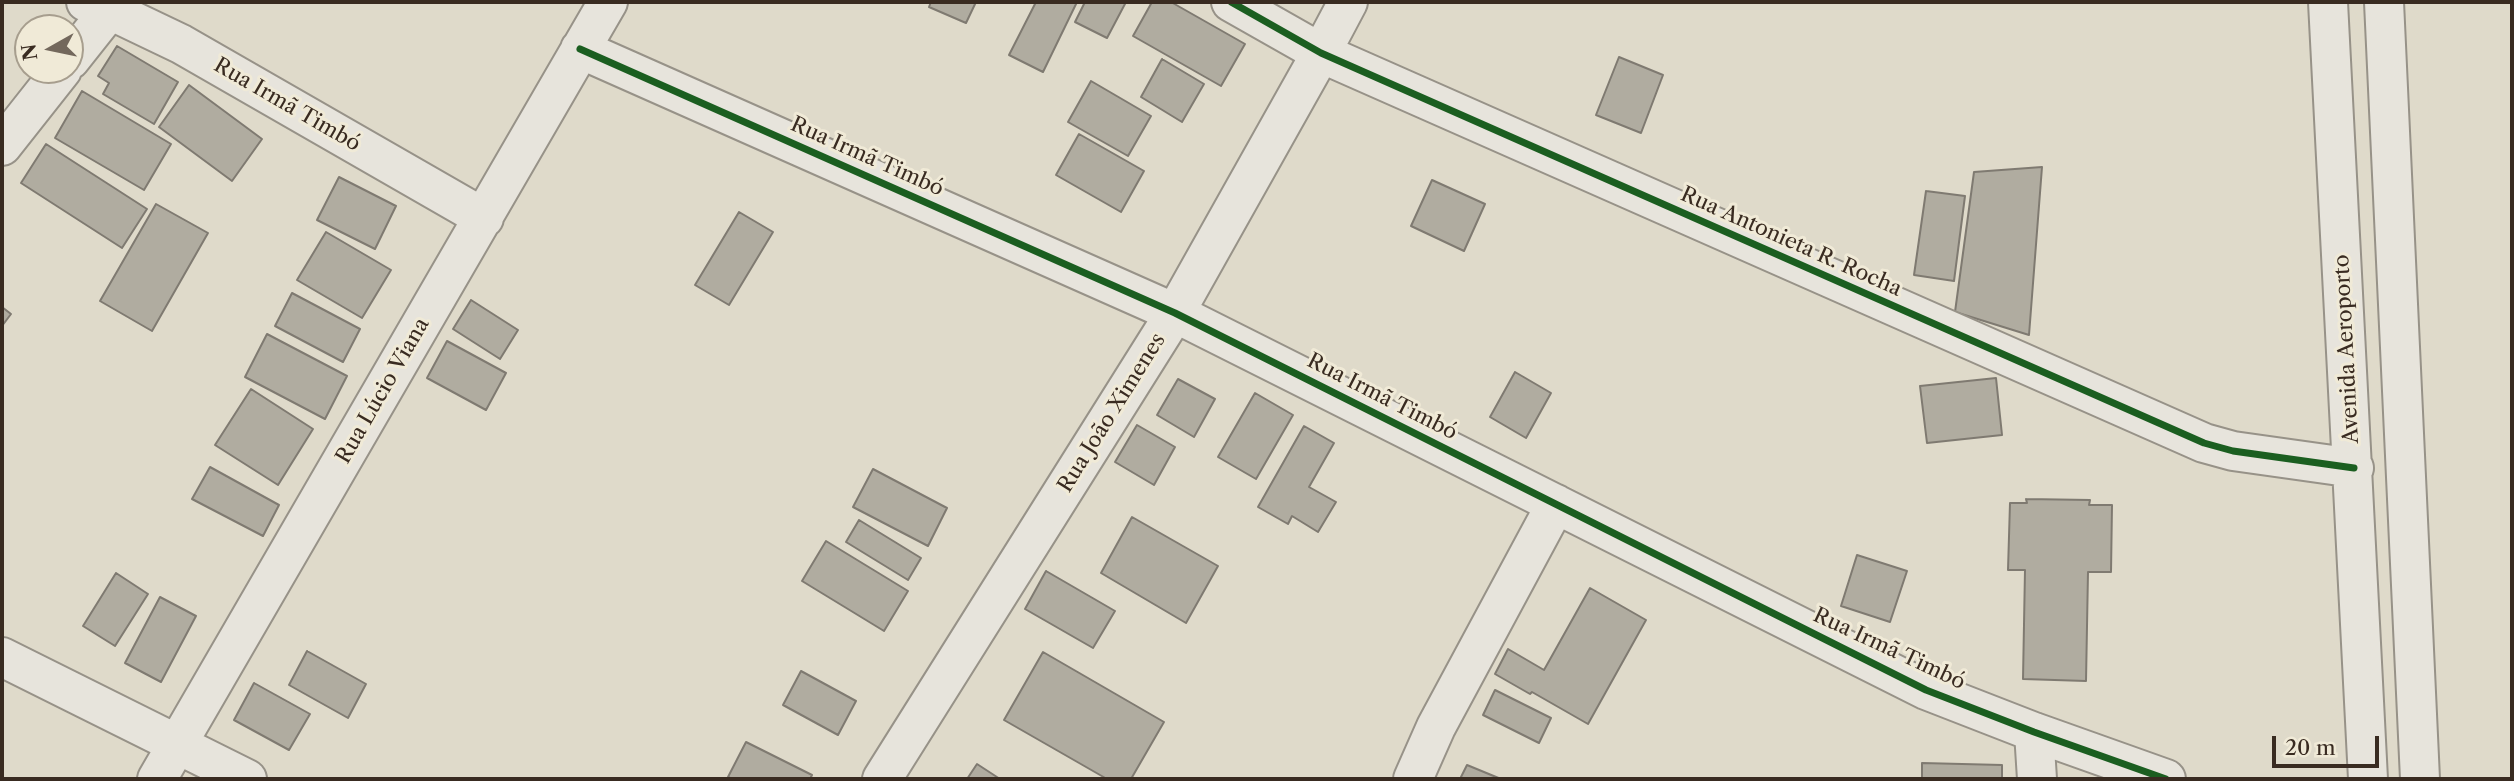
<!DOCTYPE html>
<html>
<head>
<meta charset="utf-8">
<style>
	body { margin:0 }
	#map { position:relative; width:2514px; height:781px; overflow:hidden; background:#dfdaca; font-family:"Libre Caslon Text",serif }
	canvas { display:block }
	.frame { position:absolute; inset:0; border:4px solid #392b21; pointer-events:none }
	.north { position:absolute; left:14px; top:14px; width:70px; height:70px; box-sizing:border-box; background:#f0ead7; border:2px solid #a79e8e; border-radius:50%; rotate:261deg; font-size:19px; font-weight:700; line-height:28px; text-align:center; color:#392b21 }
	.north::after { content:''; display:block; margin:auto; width:24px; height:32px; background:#73685c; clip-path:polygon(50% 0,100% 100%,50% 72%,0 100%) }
	.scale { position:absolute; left:2272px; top:736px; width:107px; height:32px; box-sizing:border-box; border:4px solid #392b21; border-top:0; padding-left:9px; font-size:21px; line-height:24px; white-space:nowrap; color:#392b21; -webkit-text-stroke:5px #f0ead7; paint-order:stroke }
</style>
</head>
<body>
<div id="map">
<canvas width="2514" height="781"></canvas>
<div class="frame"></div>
<div class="north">N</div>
<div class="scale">20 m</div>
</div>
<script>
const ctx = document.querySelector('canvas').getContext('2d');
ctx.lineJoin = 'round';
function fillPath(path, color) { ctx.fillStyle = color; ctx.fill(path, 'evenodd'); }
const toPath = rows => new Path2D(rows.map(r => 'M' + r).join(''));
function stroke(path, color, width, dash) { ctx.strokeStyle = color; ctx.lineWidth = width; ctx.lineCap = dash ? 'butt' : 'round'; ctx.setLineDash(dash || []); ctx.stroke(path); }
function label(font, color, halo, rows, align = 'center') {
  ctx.font = font + ' "Libre Caslon Text",serif'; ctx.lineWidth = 6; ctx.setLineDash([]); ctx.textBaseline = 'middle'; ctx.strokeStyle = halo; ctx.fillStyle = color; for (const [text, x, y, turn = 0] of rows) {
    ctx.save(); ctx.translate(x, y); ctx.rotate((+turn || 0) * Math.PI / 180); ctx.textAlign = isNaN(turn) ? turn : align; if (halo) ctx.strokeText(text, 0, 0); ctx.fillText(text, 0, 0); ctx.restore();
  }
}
const building = toPath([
	[931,2,976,2,966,23,929,7,931,2],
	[1036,2,1077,2,1043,72,1009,55,1036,2],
	[1085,2,1126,2,1107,38,1075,22,1085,2],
	[1152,2,1171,2,1245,44,1221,86,1133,36,1152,2],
	[117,46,178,82,154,124,103,94,109,83,98,76,117,46],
	[1619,57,1663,75,1641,133,1596,115,1619,57],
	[1162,59,1204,84,1182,122,1141,97,1162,59],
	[1091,81,1151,116,1128,156,1068,122,1091,81],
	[189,85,262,139,232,181,159,127,189,85],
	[82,91,171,144,144,190,55,138,82,91],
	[1079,134,1144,171,1121,212,1056,175,1079,134],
	[46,144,147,209,122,248,21,183,46,144],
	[2042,167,2029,335,1955,312,1974,172,2042,167],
	[339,177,396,206,375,249,317,220,339,177],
	[1432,180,1485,204,1464,251,1411,226,1432,180],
	[1926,191,1965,196,1954,281,1914,275,1926,191],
	[156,204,208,233,152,331,100,301,156,204],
	[739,212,773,232,729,305,695,285,739,212],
	[326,232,391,270,362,318,297,280,326,232],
	[292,293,360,329,343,362,275,326,292,293],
	[471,300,518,330,500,359,453,329,471,300],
	[2,307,11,314,2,326,2,307],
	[267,334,347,376,325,419,245,377,267,334],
	[447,341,506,373,486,410,427,378,447,341],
	[1515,372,1551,393,1526,438,1490,417,1515,372],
	[1996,378,2002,435,1927,443,1920,386,1996,378],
	[1178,379,1215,399,1194,437,1157,415,1178,379],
	[251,389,313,429,278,485,215,445,251,389],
	[1255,393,1293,415,1256,479,1218,457,1255,393],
	[1137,425,1175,447,1154,485,1115,462,1137,425],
	[1304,426,1334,443,1309,487,1336,502,1318,532,1292,516,1288,524,1258,507,1304,426],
	[210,467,279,505,263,536,192,499,210,467],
	[873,469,947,508,928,546,853,507,873,469],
	[2026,499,2090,500,2089,505,2112,505,2111,572,2088,572,2086,681,2023,679,2025,570,2008,570,2010,503,2027,503,2026,499],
	[1132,517,1218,566,1186,623,1101,573,1132,517],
	[859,520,921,558,908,580,846,542,859,520],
	[826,541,908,591,884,631,802,581,826,541],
	[1857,555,1907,571,1890,622,1841,606,1857,555],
	[1046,571,1115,611,1093,648,1025,609,1046,571],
	[116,573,148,594,115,646,83,626,116,573],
	[1590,588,1646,620,1588,724,1532,692,1530,694,1495,674,1508,649,1544,670,1590,588],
	[160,597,196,616,161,682,125,663,160,597],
	[307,651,366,684,348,718,289,685,307,651],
	[1043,652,1164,722,1131,779,1107,779,1004,720,1043,652],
	[801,671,856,701,838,735,783,705,801,671],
	[254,683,310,714,289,750,234,720,254,683],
	[1495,690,1551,718,1539,743,1483,715,1495,690],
	[746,742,812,775,810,779,732,779,728,777,746,742],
	[1922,763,2002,765,2002,779,1922,779,1922,763],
	[977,764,1000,779,967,779,977,764],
	[1467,765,1501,779,1460,779,1467,765]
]);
fillPath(building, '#b0aca0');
stroke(building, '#7f7a71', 2);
const minor = toPath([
	[86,2,110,10,181,44,484,218],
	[1231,2,1321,53,2204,443,2233,451,2354,468],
	[2328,2,2368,779],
	[2384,2,2420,779],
	[580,49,1175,313,1926,690,2034,732,2166,779],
	[70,60,116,2],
	[2,146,62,70],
	[2,657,247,779],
	[2034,732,2037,779],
	[157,779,608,2],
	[882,779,1175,313,1321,53,1348,2],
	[1413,779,1436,727,1556,504]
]);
stroke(minor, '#979288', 42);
stroke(minor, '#e7e4dc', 38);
stroke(toPath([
	[1231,2,1321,53,2204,443,2233,451,2354,468],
	[580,49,1175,313,1926,690,2034,732,2166,779]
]), '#1b5e20', 7);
label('21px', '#392b21', '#f0ead7', [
	["Rua Irmã Timbó",287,105,30],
	["Rua Irmã Timbó",867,157,24],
	["Rua Antonieta R. Rocha",1791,242,24],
	["Avenida Aeroporto",2347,349,-93],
	["Rua Lúcio Viana",383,391,-60],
	["Rua Irmã Timbó",1382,397,27],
	["Rua João Ximenes",1112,413,-58],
	["Rua Irmã Timbó",1889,649,25]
]);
</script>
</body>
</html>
